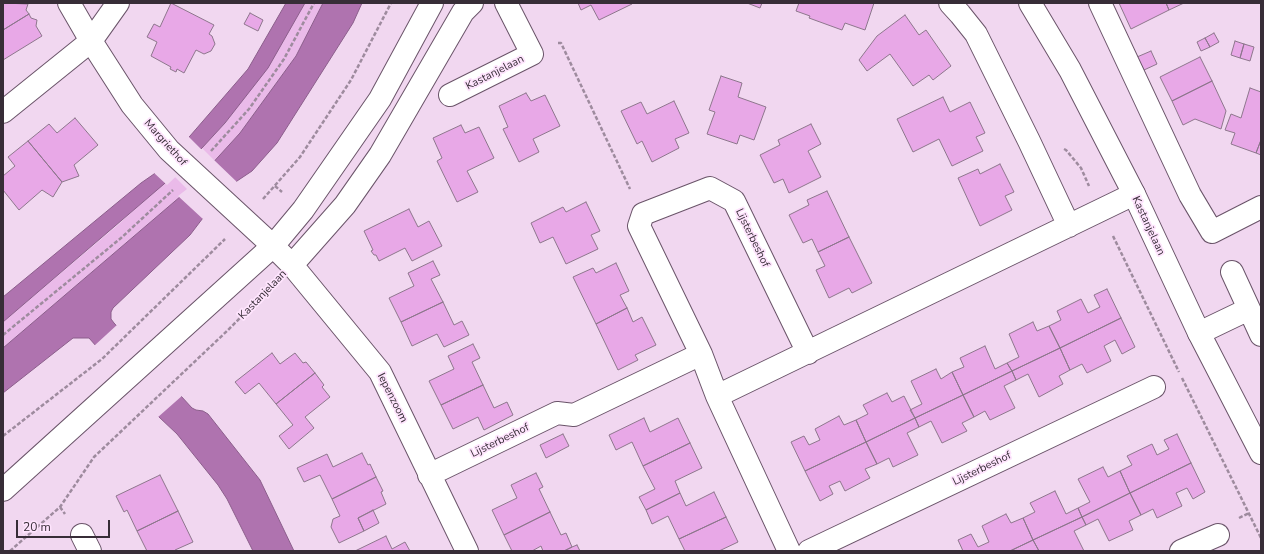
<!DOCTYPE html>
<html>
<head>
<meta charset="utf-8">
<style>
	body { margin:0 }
	#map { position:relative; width:1264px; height:554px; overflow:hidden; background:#f1d7f0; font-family:"Nunito Sans",sans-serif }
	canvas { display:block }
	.frame { position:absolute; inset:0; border:4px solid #372d37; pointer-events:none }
	.scale { position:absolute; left:16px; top:520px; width:94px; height:18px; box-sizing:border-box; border:2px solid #372d37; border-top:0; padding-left:5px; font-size:12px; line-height:14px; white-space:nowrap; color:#372d37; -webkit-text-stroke:3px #fee4fd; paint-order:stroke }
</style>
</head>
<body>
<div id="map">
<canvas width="1264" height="554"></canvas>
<div class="frame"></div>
<div class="scale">20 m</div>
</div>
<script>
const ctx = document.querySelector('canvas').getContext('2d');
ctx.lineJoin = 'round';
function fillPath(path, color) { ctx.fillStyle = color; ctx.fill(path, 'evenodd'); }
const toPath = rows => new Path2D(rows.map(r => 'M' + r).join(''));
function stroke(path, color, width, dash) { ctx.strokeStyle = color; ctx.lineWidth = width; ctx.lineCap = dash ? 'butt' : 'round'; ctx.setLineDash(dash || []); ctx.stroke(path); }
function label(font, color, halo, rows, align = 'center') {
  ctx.font = font + ' "Nunito Sans",sans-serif'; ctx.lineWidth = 3.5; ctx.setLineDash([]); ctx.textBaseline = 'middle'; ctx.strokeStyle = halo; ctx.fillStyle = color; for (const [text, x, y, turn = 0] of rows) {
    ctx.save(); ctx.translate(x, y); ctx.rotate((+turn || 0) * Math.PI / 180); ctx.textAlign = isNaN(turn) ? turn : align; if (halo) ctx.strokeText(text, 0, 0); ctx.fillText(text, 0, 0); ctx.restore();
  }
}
fillPath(toPath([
	[305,3,323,3,296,56,240,133,215,161,202,148,225,123,295,20],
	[172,174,188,190,3,348,3,322,119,224]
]), '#eabae9');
const water = toPath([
	[286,3,305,3,268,68,225,123,202,148,164,184,3,322,3,297,141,183,154,174,190,136,248,69,286,3],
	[323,3,362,3,353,23,277,143,252,171,237,181,209,210,190,235,113,308,111,312,111,319,114,323,192,408,196,410,203,411,208,414,260,480,294,551,253,551,227,499,218,485,177,434,159,417,89,338,73,338,3,393,3,348,188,190,240,133,296,56,323,3]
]);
fillPath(water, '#af73af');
stroke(water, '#8b5e8b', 1);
fillPath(toPath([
	[188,136,203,151,167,185,153,172],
	[214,160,238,183,204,220,178,196,187,189],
	[118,324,183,395,157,418,94,346]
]), '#f1d7f0');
const building = toPath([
	[3,3,28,4,26,10,29,14,3,30,3,3],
	[171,3,214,25,209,34,212,36,215,44,211,51,204,54,196,50,184,73,177,69,176,72,170,69,171,67,151,56,157,42,147,37,154,24,160,27,171,3],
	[578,3,632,3,632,4,599,20,591,5,581,10,578,3],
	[747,3,762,3,760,8,747,3],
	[799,3,874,3,865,30,845,23,842,30,809,18,810,16,796,11,799,3],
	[1119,3,1166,3,1169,10,1131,29,1119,3],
	[1166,3,1184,3,1169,10,1166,3],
	[250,13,263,20,258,31,244,24,250,13],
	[29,14,31,18,37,20,36,26,42,36,3,60,3,30,29,14],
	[905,15,919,35,926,30,951,66,933,80,929,75,913,86,890,54,867,71,859,60,877,36,905,15],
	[1214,33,1219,42,1210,47,1205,38,1214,33],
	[1205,38,1210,47,1201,51,1197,42,1205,38],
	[1235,41,1244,44,1240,58,1231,55,1235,41],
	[1244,44,1254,47,1250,61,1240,58,1244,44],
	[1151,51,1157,64,1144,70,1137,57,1151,51],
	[1200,57,1212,81,1172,101,1160,77,1200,57],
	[721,76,742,83,738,97,766,107,754,140,740,135,737,144,707,134,715,112,709,110,721,76],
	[1212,81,1226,111,1221,129,1195,119,1183,125,1172,101,1212,81],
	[1250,88,1261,92,1261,140,1256,153,1231,144,1235,133,1225,130,1231,114,1241,118,1250,88],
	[526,93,531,101,545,95,560,126,533,139,539,152,519,162,503,129,508,127,499,106,526,93],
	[943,97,950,112,970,102,985,133,976,137,983,151,952,166,939,139,913,152,897,119,943,97],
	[674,101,689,133,675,139,679,148,652,162,642,141,637,144,621,111,641,102,647,114,674,101],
	[75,118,98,145,74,165,79,176,62,182,28,141,49,124,57,133,75,118],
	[811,124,821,144,808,151,821,177,789,193,783,179,774,183,760,155,780,145,778,140,811,124],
	[461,125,465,133,479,127,494,158,467,171,478,192,457,202,437,161,442,158,433,138,461,125],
	[1261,140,1261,155,1256,153,1261,140],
	[28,141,62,182,53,197,42,190,19,210,3,190,3,176,15,166,8,157,28,141],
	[1000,164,1014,192,1005,196,1012,210,980,226,958,178,978,169,980,174,1000,164],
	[827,191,849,237,818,252,812,239,803,243,789,215,809,205,807,200,827,191],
	[586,202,600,231,591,235,598,249,566,264,553,237,540,243,531,223,563,207,566,212,586,202],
	[409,209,418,227,429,221,442,246,412,261,405,248,379,261,376,255,374,255,371,251,373,250,364,231,409,209],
	[849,237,872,283,852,293,849,288,829,298,816,270,825,266,818,252,849,237],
	[433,261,440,275,431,279,443,302,401,322,389,298,414,286,408,273,433,261],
	[616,263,629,291,620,295,627,308,596,324,573,277,593,268,596,273,616,263],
	[1107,289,1121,318,1060,348,1049,326,1061,320,1057,311,1081,299,1088,313,1100,307,1094,295,1107,289],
	[443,302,454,325,462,321,469,335,444,347,437,334,412,346,401,322,443,302],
	[627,308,633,322,642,317,656,345,635,355,638,360,618,370,596,324,627,308],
	[1121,318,1135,347,1122,354,1115,340,1104,346,1111,361,1087,373,1082,364,1070,370,1060,348,1121,318],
	[1033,322,1037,331,1049,326,1060,348,1012,371,1007,363,1019,357,1009,334,1033,322],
	[473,344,480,358,472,362,483,385,441,405,429,381,454,369,448,356,473,344],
	[985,346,995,369,1007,363,1012,371,963,395,952,372,964,367,960,358,985,346],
	[1060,348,1070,370,1059,376,1063,384,1039,397,1028,374,1016,380,1012,371,1060,348],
	[272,353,280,364,295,353,303,363,306,362,315,373,276,404,259,383,245,394,235,382,272,353],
	[936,369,941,379,952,372,963,395,915,418,910,410,922,404,911,381,936,369],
	[1012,371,1016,380,1004,386,1015,408,990,420,985,411,974,417,963,395,1012,371],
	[315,373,324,385,322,387,330,397,305,417,314,428,289,449,279,436,293,425,276,404,315,373],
	[483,385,494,408,507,402,513,415,484,430,478,417,453,429,441,405,483,385],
	[887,393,892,402,904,396,915,418,866,442,856,420,868,414,863,405,887,393],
	[963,395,974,417,962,423,967,431,942,443,931,421,919,427,915,418,963,395],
	[839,416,844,425,856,420,866,442,805,471,791,442,804,436,809,445,820,440,815,429,839,416],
	[644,418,650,432,678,418,690,443,643,466,632,442,616,450,609,435,644,418],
	[915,418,919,427,907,433,918,455,893,467,889,458,877,464,866,442,915,418],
	[563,434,569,446,546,458,540,445,563,434],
	[1177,434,1191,463,1130,493,1120,471,1132,465,1127,456,1152,444,1157,455,1169,449,1164,440,1177,434],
	[866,442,877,464,865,469,870,478,845,491,840,481,829,486,833,494,820,501,805,471,866,442],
	[690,443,702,468,675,481,680,493,646,510,639,497,655,489,643,466,690,443],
	[362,453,368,465,370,464,376,477,332,499,320,475,304,482,297,468,327,454,333,467,362,453],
	[1191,463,1205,492,1193,499,1187,488,1176,493,1182,506,1157,518,1153,509,1141,515,1130,493,1191,463],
	[1103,467,1108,477,1120,471,1130,493,1082,517,1078,508,1090,502,1078,479,1103,467],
	[536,473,543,487,539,489,550,512,504,535,492,510,517,498,511,485,536,473],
	[160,475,178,511,137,531,127,510,124,512,116,496,160,475],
	[376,477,383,491,381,492,386,504,358,518,364,531,339,543,331,527,333,519,340,516,332,499,376,477],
	[1055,491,1066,514,1078,508,1082,517,1033,540,1023,518,1035,512,1030,503,1055,491],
	[714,492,726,517,679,539,668,516,652,524,646,510,680,493,686,506,714,492],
	[1130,493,1141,515,1129,521,1133,530,1109,541,1098,519,1086,525,1082,517,1130,493],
	[373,510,379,523,364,531,358,518,373,510],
	[178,511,193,542,175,550,176,551,147,551,137,531,178,511],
	[550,512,561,535,566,533,572,547,564,551,543,551,541,546,532,551,512,551,504,535,550,512],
	[1006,514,1011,523,1023,518,1033,540,1010,551,963,551,958,540,971,534,978,547,989,542,982,526,1006,514],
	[726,517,738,542,719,551,685,551,679,539,726,517],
	[1082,517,1086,525,1074,531,1084,551,1039,551,1033,540,1082,517],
	[386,536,392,549,405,542,410,551,355,551,386,536],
	[1033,540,1039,551,1010,551,1033,540],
	[577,545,580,551,564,551,572,547,577,545]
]);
fillPath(building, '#e8a8e7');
stroke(building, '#8d768c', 1);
const minor = toPath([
	[118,3,91,41,132,105,169,150,273,246,292,265,380,372,467,551],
	[950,3,960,14,976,34,1029,141,1069,226],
	[1100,3,1190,195,1212,232,1261,207],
	[450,95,532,54,506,3],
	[3,112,91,41,69,3],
	[292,265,345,205,380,155,463,12,472,3],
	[1232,272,1261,335],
	[1199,333,1249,309],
	[717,396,701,354,639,226,643,214,710,188,734,201,808,353],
	[429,475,557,413,574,415,701,354],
	[82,535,90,551],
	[789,551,717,396,1134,194],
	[809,551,1154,387],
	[1181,551,1218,535]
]);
const tertiary = toPath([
	[1030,3,1070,70,1134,194,1199,333,1261,453],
	[3,490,273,246,303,210,380,99,432,3]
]);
stroke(minor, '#6a5469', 24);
stroke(tertiary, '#6a5469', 24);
stroke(toPath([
	[558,43,561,43,630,189],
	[1064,149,1066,150,1081,168,1089,186],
	[211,151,249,109,284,59,314,3],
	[275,186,282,192],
	[263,199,300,157,351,80,391,3],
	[1113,236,1179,372],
	[3,335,121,238,173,190],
	[1182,378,1261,538],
	[3,436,102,359,225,239],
	[60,507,65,514],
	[1239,518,1249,513],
	[10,551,60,507,94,457,227,331,260,298]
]), '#9e8b9e', 2.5, [4, 2]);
stroke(minor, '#fff', 22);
stroke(tertiary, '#fff', 22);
label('11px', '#372d37', '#fee4fd', [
	["Kastanjelaan",495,73,-27],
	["Margriethof",165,143,48],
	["Kastanjelaan",1148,226,65],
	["Lijsterbeshof",752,238,64],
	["Kastanjelaan",263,295,-46],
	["Iepenzoom",392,398,63],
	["Lijsterbeshof",500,441,-26],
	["Lijsterbeshof",982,469,-26]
]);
</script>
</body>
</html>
